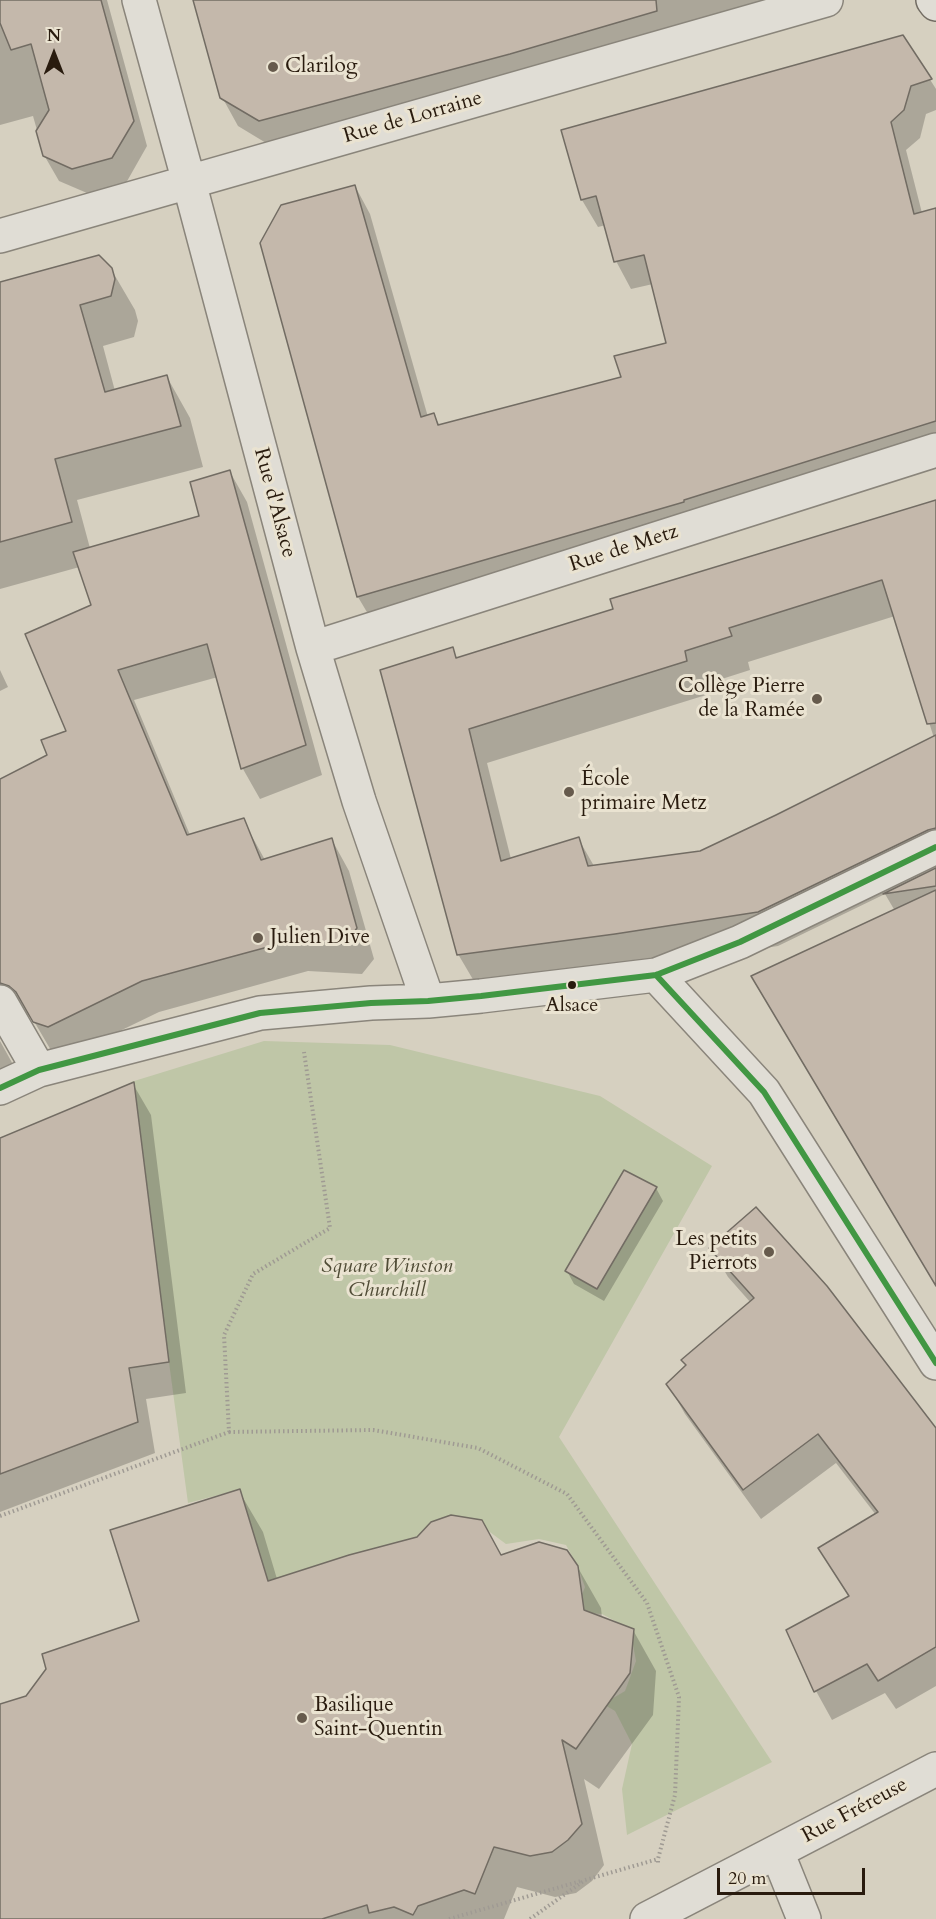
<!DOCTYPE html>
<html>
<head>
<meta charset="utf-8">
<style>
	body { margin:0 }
	#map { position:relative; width:936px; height:1919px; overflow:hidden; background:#d6d0c0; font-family:Cardo,serif }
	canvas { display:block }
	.north { position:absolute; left:24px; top:24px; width:60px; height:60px; -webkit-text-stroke:4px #eae3d1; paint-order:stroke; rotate:0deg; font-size:16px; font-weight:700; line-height:24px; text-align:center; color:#291b0e }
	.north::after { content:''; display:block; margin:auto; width:21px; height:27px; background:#291b0e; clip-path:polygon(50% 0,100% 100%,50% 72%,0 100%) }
	.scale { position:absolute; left:717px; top:1868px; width:148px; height:27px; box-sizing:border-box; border:3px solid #291b0e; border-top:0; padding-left:8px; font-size:18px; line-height:21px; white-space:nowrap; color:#291b0e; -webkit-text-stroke:4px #eae3d1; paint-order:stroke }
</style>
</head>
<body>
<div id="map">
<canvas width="936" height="1919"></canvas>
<div class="north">N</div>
<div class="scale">20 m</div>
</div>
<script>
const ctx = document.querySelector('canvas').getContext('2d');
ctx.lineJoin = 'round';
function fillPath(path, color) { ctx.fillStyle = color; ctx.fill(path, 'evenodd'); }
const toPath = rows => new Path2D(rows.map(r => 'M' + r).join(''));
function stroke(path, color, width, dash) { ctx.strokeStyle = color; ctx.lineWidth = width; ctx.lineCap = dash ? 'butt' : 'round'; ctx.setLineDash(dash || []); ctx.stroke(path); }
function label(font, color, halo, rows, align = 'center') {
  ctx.font = font + ' Cardo,serif'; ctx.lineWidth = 6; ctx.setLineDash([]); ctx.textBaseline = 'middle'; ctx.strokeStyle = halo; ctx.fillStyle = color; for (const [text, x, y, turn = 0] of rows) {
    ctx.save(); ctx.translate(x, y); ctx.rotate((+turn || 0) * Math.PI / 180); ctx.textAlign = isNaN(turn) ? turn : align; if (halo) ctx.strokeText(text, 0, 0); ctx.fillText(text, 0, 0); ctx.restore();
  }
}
fillPath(toPath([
	[264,1041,390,1045,600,1096,712,1166,559,1437,772,1762,627,1835,622,1789,632,1744,615,1711,603,1704,625,1691,636,1661,630,1629,602,1614,575,1612,585,1587,576,1563,566,1545,539,1539,506,1544,471,1518,441,1518,431,1534,424,1529,421,1534,426,1540,268,1582,238,1490,188,1503,131,1082]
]), '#bfc6a7');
fillPath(toPath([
	[0,0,107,0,147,146,126,183,87,193,59,181,44,155,33,116,0,125],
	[195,0,821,0,276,149,238,126,222,97],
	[903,37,936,89,936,110,926,114,920,138,906,150,922,213,936,209,936,454,374,624,358,597,261,243,355,186,370,214,428,417,434,415,440,426,623,378,668,344,653,284,631,289,616,261,606,225,598,227,582,200,563,131],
	[111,269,135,310,138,321,134,337,103,346,115,391,167,377,190,418,203,467,77,500,94,563,0,589,0,283],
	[230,472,247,502,322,775,260,799,243,769,218,677,134,700,190,835,243,820,265,860,332,840,349,871,374,959,362,974,308,971,159,1012,66,1057,52,1052,35,1023,29,1016,19,1013,0,1026,0,780,49,755,68,732,93,605,201,517],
	[936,502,936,1284,895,911,885,894,778,946,635,968,478,988,458,954,452,649,458,659,615,610],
	[895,616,934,738,701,852,594,866,578,838,511,859,487,763,706,695,703,685,750,670,748,662],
	[0,670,8,687,0,691],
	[0,1041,20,1077,0,1090],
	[133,1084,151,1115,186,1393,146,1399,155,1453,0,1512,0,1140],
	[656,1188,663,1201,604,1301,574,1284,567,1271],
	[711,1248,936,1431,936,1686,896,1709,885,1693,832,1720,816,1691,849,1597,820,1548,876,1515,836,1463,761,1519,685,1414,668,1384,687,1367,683,1360,751,1303,728,1277],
	[239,1491,263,1532,277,1579,501,1557,577,1566,601,1608,602,1618,633,1630,656,1671,653,1715,599,1789,584,1779,604,1865,592,1881,576,1893,555,1897,517,1887,504,1919,0,1919,0,1705,27,1697,141,1622]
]), '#0003');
const building = toPath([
	[0,0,101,0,134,121,112,158,72,169,43,156,36,131,49,110,31,44,11,50,0,23,0,0],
	[193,0,656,0,657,11,510,54,259,121,220,98,193,0],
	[903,35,932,79,911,86,904,110,891,122,914,214,936,208,936,421,684,500,684,502,357,597,260,243,281,205,355,185,421,417,434,413,438,425,621,377,614,356,666,343,644,255,614,262,596,196,581,200,561,130,903,35],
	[99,255,112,268,115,279,111,296,80,305,105,392,167,375,181,426,55,459,72,522,0,542,0,282,99,255],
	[230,470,306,745,241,769,207,644,118,670,187,835,244,818,261,860,332,838,357,928,345,944,290,941,142,981,48,1027,33,1022,16,992,9,986,0,983,0,779,47,755,41,740,66,731,25,634,91,605,73,552,199,516,190,482,230,470],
	[936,500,936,723,927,724,882,580,729,628,732,636,685,651,687,661,469,729,501,861,579,837,588,866,700,851,776,815,936,735,936,828,928,830,758,912,615,934,457,955,380,670,453,647,456,658,613,609,610,599,936,500],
	[936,868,936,886,883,894,936,868],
	[936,890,936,1286,751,976,936,890],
	[134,1082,169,1362,129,1368,138,1422,0,1474,0,1138,134,1082],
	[624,1170,657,1187,597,1289,565,1271,624,1170],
	[756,1207,827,1286,936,1428,936,1647,878,1681,867,1664,814,1692,786,1630,849,1596,818,1548,878,1512,818,1434,743,1490,666,1384,686,1365,681,1360,754,1298,709,1248,756,1207],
	[240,1489,268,1581,349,1555,417,1537,431,1522,451,1515,482,1520,501,1555,539,1542,567,1550,578,1566,584,1610,634,1629,630,1673,576,1749,562,1740,582,1824,568,1840,552,1852,530,1856,494,1847,475,1894,464,1890,418,1906,413,1915,394,1907,369,1913,367,1905,322,1919,0,1919,0,1704,26,1696,46,1669,42,1654,139,1621,110,1530,240,1489]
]);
fillPath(building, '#c4b8ab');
stroke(building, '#726c63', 1.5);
const minor = toPath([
	[139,0,189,182,313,648,359,801,428,1001],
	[0,236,826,0],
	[313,648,936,450],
	[656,975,764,1092,936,1363],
	[0,1002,39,1070],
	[0,1088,39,1070,260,1013,371,1003,428,1001,481,996,656,975,740,942,936,847],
	[777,1852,804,1919],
	[647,1919,936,1769]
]);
const secondary = toPath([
	[933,0,936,4]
]);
stroke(minor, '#8a857b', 36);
stroke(secondary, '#726c63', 36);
stroke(toPath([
	[229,1432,373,1430,478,1448,567,1494,647,1603,679,1697,675,1795,658,1859,658,1865],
	[0,1516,229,1432,224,1335,253,1274,330,1228,304,1052],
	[449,1919,581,1881],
	[530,1919,585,1880,658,1859]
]), '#9f9a93', 4, [1.5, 3]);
stroke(minor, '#e0ddd5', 33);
stroke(secondary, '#e0ddd5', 33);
stroke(toPath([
	[656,975,764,1092,936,1363],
	[0,1088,39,1070,260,1013,371,1003,428,1001,481,996,656,975,740,942,936,847]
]), '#419743', 6);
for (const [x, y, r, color] of [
	[273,67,6,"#665a4c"],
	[817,699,6,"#665a4c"],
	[569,792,6,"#665a4c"],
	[258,938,6,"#665a4c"],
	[572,985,5,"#291b0e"],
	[769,1252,6,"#665a4c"],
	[302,1718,6,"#665a4c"]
]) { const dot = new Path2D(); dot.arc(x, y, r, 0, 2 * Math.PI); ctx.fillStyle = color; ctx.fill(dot); stroke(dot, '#eae3d1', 2); }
label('20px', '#291b0e', '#eae3d1', [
	["Alsace",572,1006]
]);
label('21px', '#291b0e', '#eae3d1', [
	["Clarilog",285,67],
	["Collège Pierre",805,687,"right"],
	["de la Ramée",805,711,"right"],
	["École",581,780],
	["primaire Metz",581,804],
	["Julien Dive",270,938],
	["Les petits",757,1240,"right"],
	["Pierrots",757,1264,"right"],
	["Basilique",314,1706],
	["Saint-Quentin",314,1730]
], 'left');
label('21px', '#291b0e', '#eae3d1', [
	["Rue de Lorraine",413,118,-16],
	["Rue d'Alsace",274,503,75],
	["Rue de Metz",624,549,-18],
	["Rue Fréreuse",855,1811,-28]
]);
label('italic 21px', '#504c36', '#eae3d1', [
	["Square Winston",387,1267],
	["Churchill",387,1291]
]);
</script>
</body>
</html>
